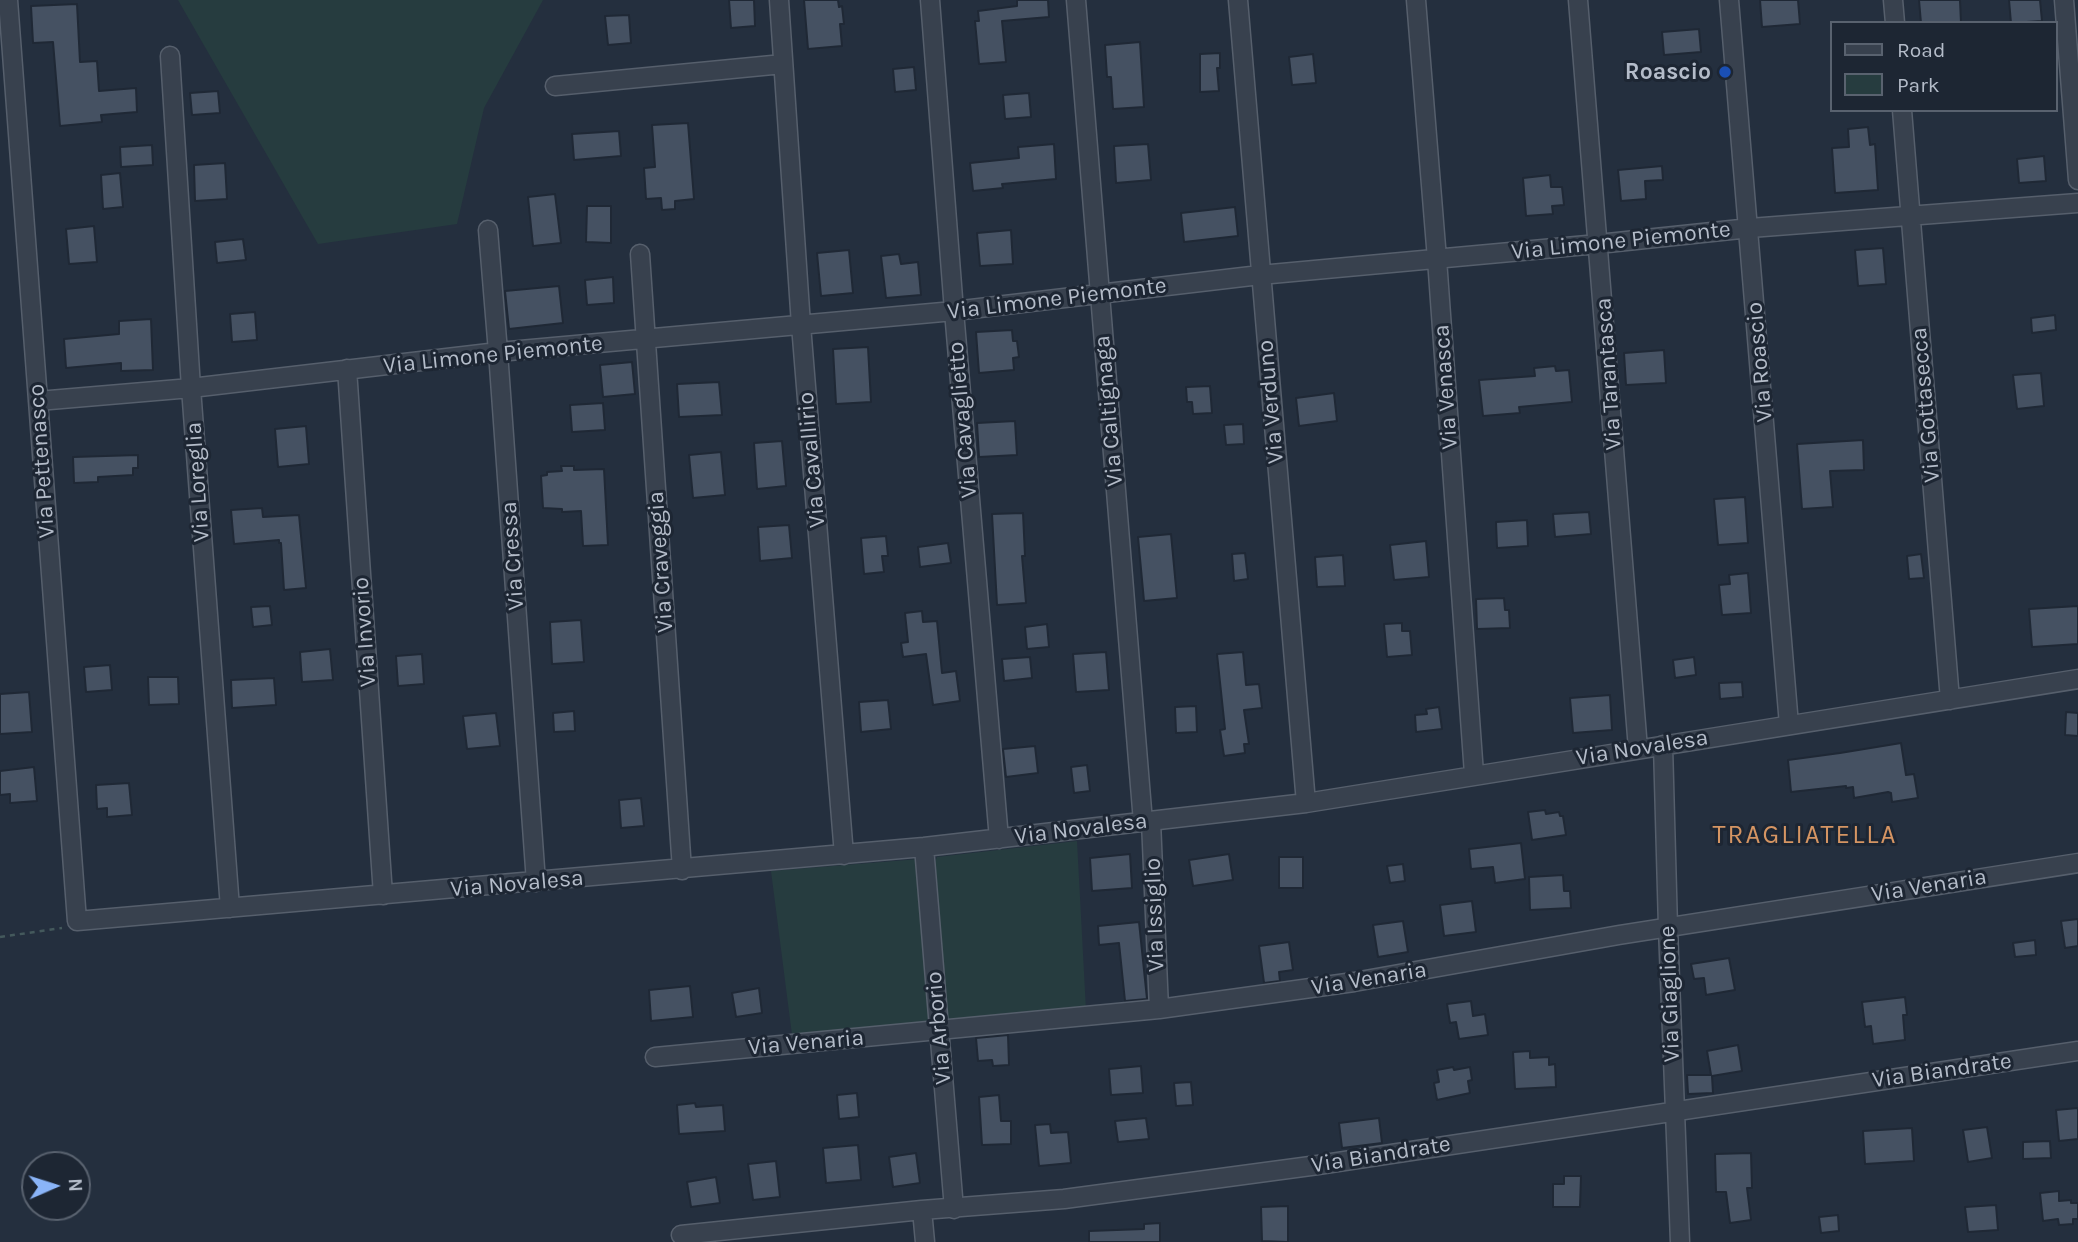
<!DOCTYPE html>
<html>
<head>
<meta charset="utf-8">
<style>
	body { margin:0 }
	#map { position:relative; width:2078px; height:1242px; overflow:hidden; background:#242f3e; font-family:Karla,sans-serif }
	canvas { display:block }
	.legend { position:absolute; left:1830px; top:21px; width:228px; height:91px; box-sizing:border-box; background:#1d2633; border:2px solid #59626f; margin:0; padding:9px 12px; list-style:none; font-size:21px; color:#b4bcc9 }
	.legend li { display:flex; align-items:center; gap:14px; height:35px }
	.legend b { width:35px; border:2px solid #59626f }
	.north { position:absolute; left:21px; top:1151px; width:70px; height:70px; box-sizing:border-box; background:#1d2633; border:2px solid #59626f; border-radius:50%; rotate:87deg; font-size:19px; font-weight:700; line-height:28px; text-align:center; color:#b4bcc9 }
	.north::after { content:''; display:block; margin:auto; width:24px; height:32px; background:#8ab4f8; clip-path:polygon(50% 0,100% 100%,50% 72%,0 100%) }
</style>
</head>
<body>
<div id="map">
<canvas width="2078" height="1242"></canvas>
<ul class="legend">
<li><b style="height:9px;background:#38414e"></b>Road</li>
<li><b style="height:19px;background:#263c3f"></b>Park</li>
</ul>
<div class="north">N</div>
</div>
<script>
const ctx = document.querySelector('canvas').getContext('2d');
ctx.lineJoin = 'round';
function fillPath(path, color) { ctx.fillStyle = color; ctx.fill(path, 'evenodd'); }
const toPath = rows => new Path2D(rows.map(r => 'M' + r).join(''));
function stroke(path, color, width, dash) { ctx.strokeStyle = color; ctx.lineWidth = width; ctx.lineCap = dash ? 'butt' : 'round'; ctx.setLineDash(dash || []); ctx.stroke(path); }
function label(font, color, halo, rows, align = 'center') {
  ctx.font = font + ' Karla,sans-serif'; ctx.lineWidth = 6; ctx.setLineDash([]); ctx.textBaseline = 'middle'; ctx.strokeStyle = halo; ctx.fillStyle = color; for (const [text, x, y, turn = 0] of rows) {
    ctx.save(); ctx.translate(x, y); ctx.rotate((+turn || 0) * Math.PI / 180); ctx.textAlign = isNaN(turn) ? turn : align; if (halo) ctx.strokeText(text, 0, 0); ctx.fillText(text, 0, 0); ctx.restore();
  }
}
fillPath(toPath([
	[178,0,543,0,484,108,457,224,318,244],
	[1077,841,1086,1010,953,1024,945,1020,934,864,937,857],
	[919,859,929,1024,925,1027,792,1035,771,871]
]), '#263c3f');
const building = toPath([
	[729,0,754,0,755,26,731,28,729,0],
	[804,0,838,0,839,7,842,6,844,24,840,24,842,46,808,49,804,0],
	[1017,0,1048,0,1049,17,1002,21,1006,62,979,64,975,21,979,21,978,11,1017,6,1017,0],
	[1760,0,1798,0,1800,24,1762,27,1760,0],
	[1919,0,1960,0,1961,23,1921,23,1919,0],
	[2009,0,2040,0,2042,21,2011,23,2009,0],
	[77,4,80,62,97,61,99,91,136,88,137,112,101,115,102,122,60,126,53,42,33,43,31,6,77,4],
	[629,15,631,43,608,45,605,16,629,15],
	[1699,29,1701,52,1664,55,1662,32,1699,29],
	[1140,42,1144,107,1113,109,1111,77,1107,77,1105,45,1140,42],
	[1220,53,1220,68,1217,68,1219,91,1200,92,1200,54,1220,53],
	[1313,54,1316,83,1292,85,1289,57,1313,54],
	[914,67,916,90,895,92,893,69,914,67],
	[218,91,220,113,192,115,190,93,218,91],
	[1029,93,1031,117,1005,119,1003,95,1029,93],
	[688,123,694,199,675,201,675,209,662,210,661,198,646,199,644,168,655,167,652,125,688,123],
	[1868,127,1870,145,1875,144,1878,190,1835,193,1832,148,1849,147,1848,129,1868,127],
	[619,131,621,156,574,160,572,134,619,131],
	[1054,144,1056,179,1002,184,1003,188,973,191,970,163,1019,158,1018,147,1054,144],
	[1148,144,1151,180,1116,183,1114,146,1148,144],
	[152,145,153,165,121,167,120,147,152,145],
	[2044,156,2046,181,2019,183,2017,159,2044,156],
	[225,163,227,199,195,201,194,165,225,163],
	[1662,166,1663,180,1645,181,1646,199,1621,201,1618,170,1662,166],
	[120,173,123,207,103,209,101,175,120,173],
	[1550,175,1551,187,1562,187,1564,205,1552,206,1553,214,1526,216,1523,178,1550,175],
	[555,194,561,243,533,246,528,197,555,194],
	[587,206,611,206,611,243,586,242,587,206],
	[1235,207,1238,236,1184,242,1181,213,1235,207],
	[94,226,97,262,69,264,66,229,94,226],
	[1011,230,1013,264,980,266,977,233,1011,230],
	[243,239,246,260,217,263,215,242,243,239],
	[1883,248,1886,284,1858,286,1855,250,1883,248],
	[849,250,853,293,821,296,817,253,849,250],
	[899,254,901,264,918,262,921,295,886,298,881,256,899,254],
	[613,277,614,303,587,305,585,280,613,277],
	[559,286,563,323,509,329,505,291,559,286],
	[255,312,257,340,232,342,230,314,255,312],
	[2055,315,2056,330,2032,333,2031,318,2055,315],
	[151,319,153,370,121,371,121,363,66,368,64,339,119,334,119,321,151,319],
	[1012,330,1013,341,1017,341,1019,357,1013,358,1014,370,979,373,976,332,1012,330],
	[868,347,871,402,836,404,833,349,868,347],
	[1664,350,1666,383,1626,385,1624,353,1664,350],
	[632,362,635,394,603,397,600,365,632,362],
	[1555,366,1556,371,1569,370,1572,402,1519,407,1520,413,1483,416,1479,380,1535,376,1534,368,1555,366],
	[2041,373,2044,406,2017,409,2013,375,2041,373],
	[719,382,722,415,679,417,677,384,719,382],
	[1210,386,1212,413,1193,414,1192,402,1187,402,1186,387,1210,386],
	[1334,393,1337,421,1299,426,1296,398,1334,393],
	[603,403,605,430,572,432,570,405,603,403],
	[1015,421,1017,455,979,457,977,423,1015,421],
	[1243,424,1244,444,1226,445,1224,425,1243,424],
	[306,426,309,464,278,467,275,429,306,426],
	[1863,440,1864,470,1830,471,1833,507,1802,509,1797,444,1863,440],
	[782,441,786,486,757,489,754,443,782,441],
	[721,452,725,495,693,498,689,455,721,452],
	[138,455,138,468,133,468,133,475,98,477,98,482,74,483,73,457,138,455],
	[561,466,574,466,574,470,604,469,608,545,583,546,581,511,562,512,562,509,543,508,541,476,547,475,547,472,562,471,561,466],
	[1745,497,1748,543,1718,545,1714,499,1745,497],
	[262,508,263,517,299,515,306,588,284,590,281,543,279,543,279,540,234,544,231,510,262,508],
	[1589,512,1591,534,1555,537,1553,514,1589,512],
	[1023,513,1025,556,1022,556,1026,603,997,605,992,514,1023,513],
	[1527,520,1528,546,1497,548,1496,522,1527,520],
	[789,525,792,558,760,561,758,527,789,525],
	[1171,534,1177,598,1144,601,1138,537,1171,534],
	[886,536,888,556,882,556,884,572,864,574,861,538,886,536],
	[1426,541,1429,577,1394,580,1390,545,1426,541],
	[948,543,951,563,920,567,918,547,948,543],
	[1245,553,1248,579,1234,581,1232,554,1245,553],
	[1921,554,1924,578,1909,579,1907,556,1921,554],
	[1343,555,1345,586,1317,587,1315,557,1343,555],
	[1748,573,1751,613,1722,615,1719,585,1730,584,1729,575,1748,573],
	[1504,598,1505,610,1509,610,1510,628,1477,629,1476,599,1504,598],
	[270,606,272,625,253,627,251,607,270,606],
	[2078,606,2078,644,2032,647,2029,609,2078,606],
	[922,611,923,622,937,621,942,673,956,671,960,701,933,705,926,654,903,657,901,643,908,642,905,613,922,611],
	[581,620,584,662,552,664,550,622,581,620],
	[1402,623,1402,631,1410,631,1412,655,1387,657,1384,624,1402,623],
	[1047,624,1049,647,1027,649,1025,627,1047,624],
	[330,649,333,680,302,682,300,652,330,649],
	[1106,652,1109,690,1076,692,1073,654,1106,652],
	[1243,652,1246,685,1259,684,1262,708,1244,710,1249,744,1244,744,1245,753,1224,756,1220,730,1225,729,1217,654,1243,652],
	[422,654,424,684,398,686,396,656,422,654],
	[1030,657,1032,678,1004,681,1002,659,1030,657],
	[1694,657,1696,675,1675,678,1673,660,1694,657],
	[110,665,112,690,86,692,84,667,110,665],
	[148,677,178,677,179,704,149,705,148,677],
	[274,678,276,705,232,708,231,680,274,678],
	[1742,682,1743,697,1720,699,1719,683,1742,682],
	[29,692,32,732,0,734,0,694,29,692],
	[1610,695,1612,730,1573,733,1570,698,1610,695],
	[888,700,891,729,861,732,859,702,888,700],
	[1196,706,1197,732,1176,733,1175,707,1196,706],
	[1439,707,1442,729,1416,732,1415,715,1427,714,1426,709,1439,707],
	[574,711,575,731,554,732,553,713,574,711],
	[2066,712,2078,713,2078,736,2065,735,2066,712],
	[496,713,500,746,467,749,463,716,496,713],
	[1901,743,1906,775,1914,774,1918,798,1892,802,1891,793,1888,792,1854,798,1853,787,1846,788,1846,786,1791,792,1788,760,1840,753,1901,743],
	[1035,746,1038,773,1006,777,1003,749,1035,746],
	[1087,765,1090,791,1074,793,1071,767,1087,765],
	[34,767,37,801,10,803,10,794,0,795,0,771,34,767],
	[129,783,132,815,107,817,107,808,97,809,96,785,129,783],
	[641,798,644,826,621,828,619,800,641,798],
	[1545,810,1546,814,1559,812,1560,816,1563,816,1566,835,1532,840,1528,812,1545,810],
	[1521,843,1525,879,1495,883,1493,867,1471,869,1469,849,1521,843],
	[1130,854,1132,888,1092,891,1090,858,1130,854],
	[1229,854,1233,880,1193,886,1189,860,1229,854],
	[1279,857,1303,857,1303,888,1279,888,1279,857],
	[1403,864,1405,881,1390,883,1387,866,1403,864],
	[1563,875,1564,891,1570,891,1571,908,1530,910,1529,877,1563,875],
	[1472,901,1476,932,1444,936,1440,905,1472,901],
	[2078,919,2078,946,2065,948,2061,921,2078,919],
	[1403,921,1408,952,1378,957,1373,925,1403,921],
	[1139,922,1147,999,1125,1001,1119,943,1099,945,1098,926,1139,922],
	[2035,940,2036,955,2015,957,2013,943,2035,940],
	[1289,942,1293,970,1279,972,1280,981,1264,983,1259,946,1289,942],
	[1729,958,1735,990,1706,995,1704,978,1694,979,1691,964,1729,958],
	[690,986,693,1017,651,1021,649,990,690,986],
	[759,988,762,1013,736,1017,732,993,759,988],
	[1905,997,1907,1015,1903,1015,1905,1040,1873,1044,1871,1026,1865,1027,1862,1002,1905,997],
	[1471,1001,1473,1016,1485,1014,1488,1035,1459,1039,1456,1022,1450,1023,1447,1004,1471,1001],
	[1008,1035,1009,1065,993,1066,992,1060,978,1061,976,1038,1008,1035],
	[1738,1045,1742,1071,1712,1076,1713,1093,1688,1094,1687,1075,1711,1075,1707,1051,1738,1045],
	[1530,1051,1530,1058,1549,1057,1549,1065,1555,1064,1556,1087,1515,1089,1513,1052,1530,1051],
	[1141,1066,1143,1093,1111,1095,1109,1069,1141,1066],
	[1453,1067,1454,1070,1470,1067,1472,1080,1468,1081,1470,1093,1437,1100,1434,1083,1439,1082,1437,1070,1453,1067],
	[1191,1082,1193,1105,1176,1106,1174,1083,1191,1082],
	[857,1093,859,1117,839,1119,837,1095,857,1093],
	[999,1095,1001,1121,1011,1121,1011,1144,982,1145,979,1097,999,1095],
	[695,1103,696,1107,723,1105,725,1131,679,1134,677,1105,695,1103],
	[2078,1108,2078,1139,2059,1141,2056,1110,2078,1108],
	[1146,1118,1149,1139,1118,1142,1115,1121,1146,1118],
	[1379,1118,1382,1143,1342,1148,1339,1123,1379,1118],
	[1050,1124,1051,1133,1068,1132,1071,1163,1039,1166,1035,1125,1050,1124],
	[1987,1127,1992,1158,1968,1162,1963,1130,1987,1127],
	[1912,1128,1914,1161,1865,1164,1863,1131,1912,1128],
	[2050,1141,2051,1158,2023,1159,2023,1142,2050,1141],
	[858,1145,861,1180,826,1183,823,1148,858,1145],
	[916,1153,920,1183,893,1187,889,1157,916,1153],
	[1751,1153,1752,1188,1747,1188,1751,1220,1730,1223,1726,1192,1716,1192,1715,1154,1751,1153],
	[776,1161,780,1197,753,1200,748,1164,776,1161],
	[1564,1176,1581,1176,1580,1207,1553,1207,1553,1184,1564,1184,1564,1176],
	[716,1177,720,1203,691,1207,687,1182,716,1177],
	[2059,1191,2059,1201,2071,1200,2071,1203,2078,1203,2078,1219,2073,1219,2073,1224,2059,1225,2058,1219,2043,1221,2040,1193,2059,1191],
	[1996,1205,1998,1230,1968,1232,1965,1207,1996,1205],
	[1288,1206,1288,1242,1262,1241,1261,1207,1288,1206],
	[1838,1215,1839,1231,1821,1233,1819,1217,1838,1215],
	[1160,1223,1160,1242,1089,1242,1089,1231,1144,1229,1144,1224,1160,1223]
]);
fillPath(building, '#455162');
stroke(building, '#1f2835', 2);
const street = toPath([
	[8,0,77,921,924,847,1306,803,2078,679],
	[779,0,801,325,844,855],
	[930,0,954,311,999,839],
	[1076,0,1143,822],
	[1238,0,1306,803],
	[1416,0,1437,259,1474,774],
	[1578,0,1638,749],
	[1729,0,1789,725],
	[1893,0,1895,23],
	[2064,0,2078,180],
	[170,56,191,388,230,908],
	[555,86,783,64],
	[1902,110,1950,700],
	[488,230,498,352,536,882],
	[640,254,682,870],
	[347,369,383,895],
	[38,401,191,388,498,352,954,311,1260,275,1598,244,1750,228,2078,203],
	[1663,745,1668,928,1680,1242],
	[1151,821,1159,1009],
	[924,847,954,1209],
	[655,1057,1159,1009,1354,982,1619,935,2078,863],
	[922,1210,925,1242],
	[681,1235,922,1210,1064,1199,1318,1165,2078,1051]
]);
stroke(street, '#565f6c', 21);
stroke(toPath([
	[0,937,62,928]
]), '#44595c', 2.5, [5, 5]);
stroke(street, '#38414e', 18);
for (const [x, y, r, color] of [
	[1725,72,7,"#1a4fb4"]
]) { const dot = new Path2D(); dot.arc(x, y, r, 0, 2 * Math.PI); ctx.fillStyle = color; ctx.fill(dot); stroke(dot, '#1d2633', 2.5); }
label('bold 23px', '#b4bcc9', '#1d2633', [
	["Roascio",1711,72]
], 'right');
label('23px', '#b4bcc9', '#1d2633', [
	["Via Limone Piemonte",1621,241,-6],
	["Via Limone Piemonte",1057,299,-7],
	["Via Limone Piemonte",493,355,-6],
	["Via Roascio",1760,362,-95],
	["Via Tarantasca",1609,374,-94],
	["Via Venasca",1446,387,-94],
	["Via Verduno",1271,402,-95],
	["Via Gottasecca",1926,405,-95],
	["Via Caltignaga",1109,411,-95],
	["Via Cavaglietto",963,420,-95],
	["Via Cavallirio",812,460,-95],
	["Via Pettenasco",42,461,-94],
	["Via Loreglia",198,482,-94],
	["Via Cressa",513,556,-94],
	["Via Craveggia",661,562,-94],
	["Via Invorio",365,632,-94],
	["Via Novalesa",1642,748,-9],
	["Via Novalesa",1081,829,-7],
	["Via Novalesa",517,884,-5],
	["Via Venaria",1929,886,-9],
	["Via Issiglio",1155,915,-92],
	["Via Venaria",1369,979,-9],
	["Via Giaglione",1670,994,-92],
	["Via Arborio",939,1028,-95],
	["Via Venaria",806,1043,-5],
	["Via Biandrate",1942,1071,-8],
	["Via Biandrate",1381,1155,-9]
]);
ctx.letterSpacing = '2px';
label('26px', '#d59563', '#1d2633', [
	["TRAGLIATELLA",1805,836]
]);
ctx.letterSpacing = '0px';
</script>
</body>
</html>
